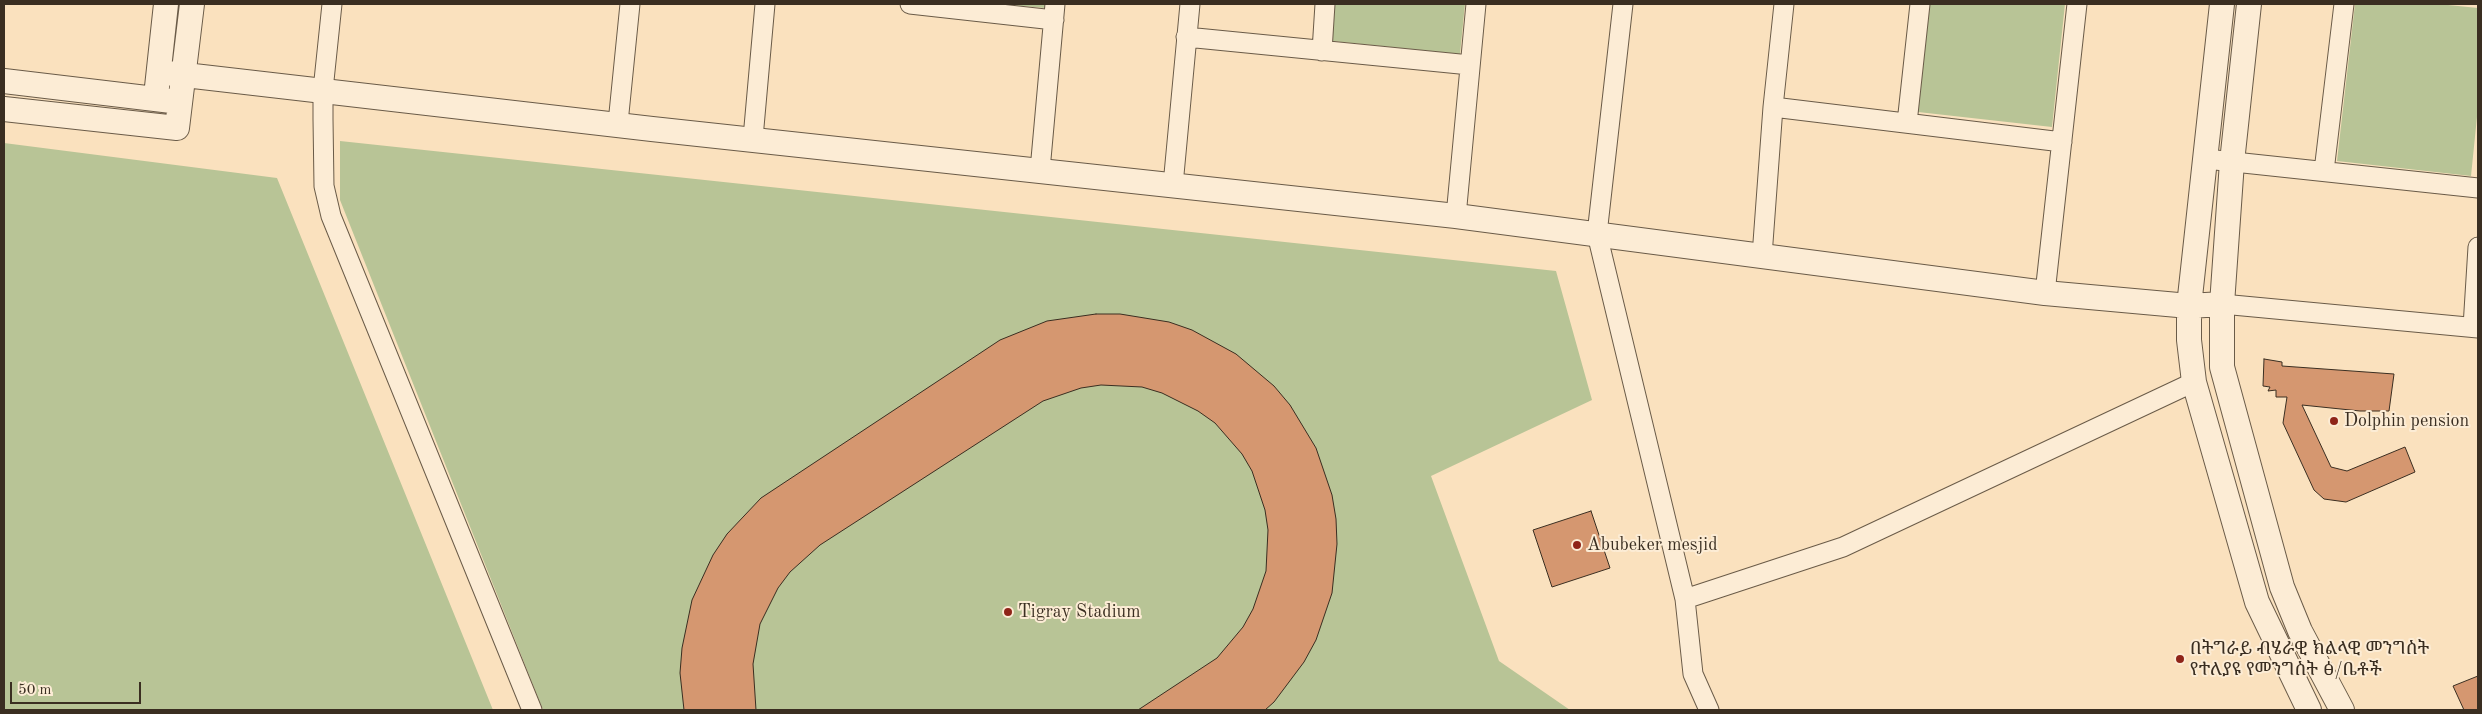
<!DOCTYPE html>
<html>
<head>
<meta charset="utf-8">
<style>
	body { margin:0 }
	#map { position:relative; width:2482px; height:714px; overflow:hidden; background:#fae1be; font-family:"Old Standard TT",serif }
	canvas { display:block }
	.frame { position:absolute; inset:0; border:5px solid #3a2e21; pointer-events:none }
	.scale { position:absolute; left:10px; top:682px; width:131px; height:22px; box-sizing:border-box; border:2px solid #3a2e21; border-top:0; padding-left:6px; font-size:15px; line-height:18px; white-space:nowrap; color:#3a2e21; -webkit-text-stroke:4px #fcecd5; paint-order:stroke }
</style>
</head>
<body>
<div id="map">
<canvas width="2482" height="714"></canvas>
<div class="frame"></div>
<div class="scale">50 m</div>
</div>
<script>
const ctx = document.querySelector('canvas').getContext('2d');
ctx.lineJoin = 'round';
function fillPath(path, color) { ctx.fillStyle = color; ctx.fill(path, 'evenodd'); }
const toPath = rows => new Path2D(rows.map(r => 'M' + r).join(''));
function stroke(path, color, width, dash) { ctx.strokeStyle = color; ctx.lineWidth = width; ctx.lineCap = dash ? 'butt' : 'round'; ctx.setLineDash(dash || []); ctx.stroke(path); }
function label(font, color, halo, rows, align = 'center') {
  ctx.font = font + ' "Old Standard TT","Noto Serif Ethiopic",serif'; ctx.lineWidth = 4; ctx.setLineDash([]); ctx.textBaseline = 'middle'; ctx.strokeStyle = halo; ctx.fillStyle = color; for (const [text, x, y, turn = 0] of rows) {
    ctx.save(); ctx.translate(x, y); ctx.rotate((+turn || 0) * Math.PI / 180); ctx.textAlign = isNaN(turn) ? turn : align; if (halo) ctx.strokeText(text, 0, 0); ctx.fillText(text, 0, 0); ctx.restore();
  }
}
fillPath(toPath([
	[999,4,1045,4,1045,8],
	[1335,4,1465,4,1460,54,1332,41],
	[1930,4,2065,4,2052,127,1918,112],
	[2355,4,2438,4,2478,8,2478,107,2471,176,2337,161],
	[340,141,1556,271,1592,400,1431,476,1499,661,1570,710,543,710,340,200],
	[4,143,277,178,493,710,4,710]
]), '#b8c496');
const building = toPath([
	[1096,314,1120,314,1169,322,1192,330,1236,354,1274,386,1290,405,1316,448,1332,495,1336,519,1337,544,1332,593,1316,640,1304,662,1274,702,1265,710,1138,710,1217,658,1243,627,1253,609,1266,571,1268,530,1265,510,1252,471,1242,454,1215,423,1198,411,1162,393,1142,387,1101,385,1081,388,1043,401,820,545,790,572,778,588,760,624,753,664,756,710,684,710,680,673,682,648,692,600,713,555,727,534,761,498,1000,340,1047,321,1096,314],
	[2264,359,2282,362,2282,366,2394,374,2389,411,2360,411,2302,405,2331,467,2347,471,2405,447,2415,472,2346,502,2324,499,2314,490,2283,423,2287,397,2276,397,2276,390,2268,391,2270,387,2263,386,2264,359],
	[1591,511,1610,568,1552,587,1533,530,1591,511],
	[2478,676,2478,710,2464,710,2453,686,2478,676]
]);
fillPath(building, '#d59770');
stroke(building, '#3a2e21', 1);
const minor = toPath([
	[332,4,323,90,323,119,324,186,331,216,532,710],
	[910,4,1054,20],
	[1623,4,1597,234,1685,599,1693,674,1709,710],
	[1186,37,1470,65],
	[1322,51,1325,4],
	[1773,107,2062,142],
	[618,123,630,4],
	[1907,123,1920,4],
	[753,138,765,4],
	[2206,159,2478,188],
	[1040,170,1055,4],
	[2324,171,2344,4],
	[1173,185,1190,4],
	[1456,216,1476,4],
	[1762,256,1773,107,1784,4],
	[2045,293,2077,4],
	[2222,304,2478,328],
	[2473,327,2478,247],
	[1685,599,1843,547,2194,382]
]);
const tertiary = toPath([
	[2222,4,2189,306,2189,340,2194,382,2257,602,2309,710],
	[2249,4,2232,162,2222,304,2222,367,2282,587,2300,631,2342,710],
	[159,72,652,129,1456,216,2045,293,2189,306,2222,304],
	[4,81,180,102],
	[157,87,166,4],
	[4,109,177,128,192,4]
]);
stroke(minor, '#6a5b48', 21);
stroke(tertiary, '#6a5b48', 26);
stroke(minor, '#fcecd5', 19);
stroke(tertiary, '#fcecd5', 24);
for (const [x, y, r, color] of [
	[2334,421,5,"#8f2418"],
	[1577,545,5,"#8f2418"],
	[1008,612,5,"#8f2418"],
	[2180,659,5,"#8f2418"]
]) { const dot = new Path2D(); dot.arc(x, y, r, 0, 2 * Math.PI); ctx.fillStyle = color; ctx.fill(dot); stroke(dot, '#fcecd5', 2); }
label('18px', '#3a2e21', '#fcecd5', [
	["Dolphin pension",2344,421],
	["Abubeker mesjid",1587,545],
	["Tigray Stadium",1018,612],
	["በትግራይ ብሄራዊ ክልላዊ መንግስት",2190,649],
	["የተለያዩ የመንግስት ፅ/ቤቶች",2190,670]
], 'left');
</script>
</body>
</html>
